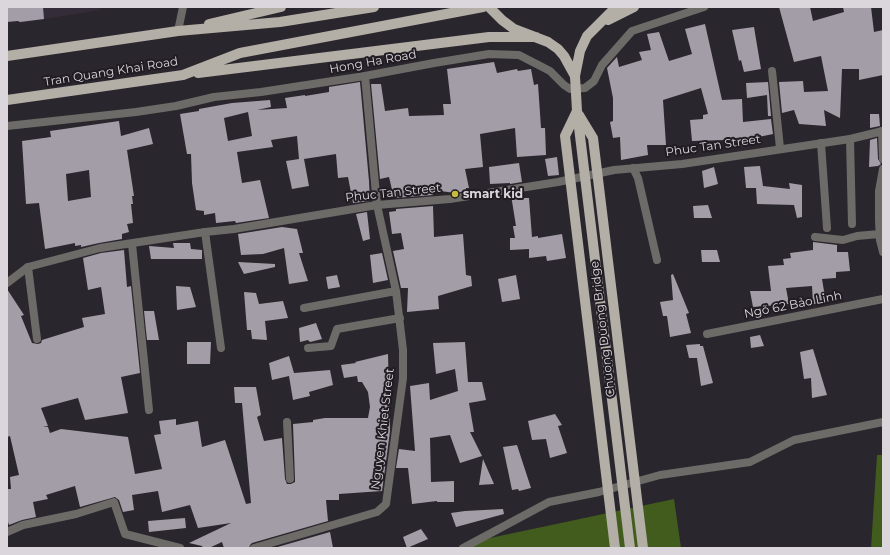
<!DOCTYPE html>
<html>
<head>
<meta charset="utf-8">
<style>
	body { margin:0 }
	#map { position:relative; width:890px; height:555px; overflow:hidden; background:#2a262d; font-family:Montserrat,sans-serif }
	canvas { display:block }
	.frame { position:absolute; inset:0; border:8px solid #dad6db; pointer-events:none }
</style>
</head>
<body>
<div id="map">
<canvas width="890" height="555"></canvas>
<div class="frame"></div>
</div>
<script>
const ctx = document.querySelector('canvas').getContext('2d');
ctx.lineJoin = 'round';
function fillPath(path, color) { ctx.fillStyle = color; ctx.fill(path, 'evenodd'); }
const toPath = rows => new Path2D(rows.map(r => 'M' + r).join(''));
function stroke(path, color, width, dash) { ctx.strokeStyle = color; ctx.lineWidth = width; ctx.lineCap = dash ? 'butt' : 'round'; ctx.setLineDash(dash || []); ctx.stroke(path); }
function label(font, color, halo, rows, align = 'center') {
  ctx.font = font + ' Montserrat,sans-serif'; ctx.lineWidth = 4; ctx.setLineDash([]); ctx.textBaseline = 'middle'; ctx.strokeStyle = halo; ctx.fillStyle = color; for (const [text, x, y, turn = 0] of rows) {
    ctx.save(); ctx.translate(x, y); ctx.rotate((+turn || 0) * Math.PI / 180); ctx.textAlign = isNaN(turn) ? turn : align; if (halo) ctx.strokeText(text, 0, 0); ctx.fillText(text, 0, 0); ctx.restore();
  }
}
fillPath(toPath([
	[14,7,99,7,100,10,20,23,17,21]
]), '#342c38');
fillPath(toPath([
	[877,455,883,455,883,548,871,548],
	[674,499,681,548,461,548,476,541]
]), '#415c1d');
fillPath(toPath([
	[7,7,43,7,44,19,20,22,18,21,7,22],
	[779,7,810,7,813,21,844,12,843,7,871,7,874,32,883,30,883,75,859,80,859,69,842,69,840,118,824,110,826,126,799,124,794,110,782,113,779,82,803,81,804,92,828,91,821,56,794,62],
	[705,24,722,100,742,99,743,122,771,119,773,134,744,140,744,146,726,147,726,140,692,141,690,120,703,119,703,115,708,114,701,88,663,100,666,145,647,145,648,155,621,160,620,137,613,138,610,122,613,121,613,98,607,68,617,57,619,67,642,60,639,52,651,50,647,34,659,32,669,61,692,54,685,29],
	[754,27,761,69,744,72,741,60,739,61,732,30],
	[494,62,497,73,517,69,518,71,531,69,534,85,538,84,541,128,545,128,546,155,517,157,515,128,480,134,483,167,465,169,469,188,466,188,466,191,455,193,433,190,433,195,394,198,389,177,380,179,371,84,381,84,385,111,408,108,409,116,444,115,443,104,451,104,447,69],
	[360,82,369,181,370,201,353,203,348,177,338,178,336,154,304,159,309,186,292,189,286,161,299,159,297,136,271,140,273,147,237,152,242,183,260,180,269,218,236,223,235,221,216,223,215,213,204,215,204,211,196,210,192,183,191,154,187,154,180,114,199,111,199,109,232,103,270,100,271,107,257,110,287,108,285,98,305,95,305,96,329,92,329,87],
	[248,112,252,136,228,141,224,118],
	[768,82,771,116,768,116,767,95,747,98,746,83],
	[870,114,879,114,880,126,870,128],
	[119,121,121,136,149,128,153,144,127,150,134,196,132,196,133,204,131,204,133,223,127,224,129,232,122,234,122,239,99,243,81,247,81,245,75,246,75,243,45,249,39,203,26,204,22,141,51,137,50,131],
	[89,170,91,197,68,201,66,174],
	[877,138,878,159,881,164,878,166,869,167,870,140],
	[557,157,559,175,548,176,545,159],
	[519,163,522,182,510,184,510,183,490,184,489,167],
	[760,166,763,186,790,189,789,183,802,185,802,217,797,218,794,205,757,204,756,188,746,188,744,167],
	[714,167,718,184,704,188,702,171],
	[523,193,524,198,529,198,532,237,538,236,538,238,562,234,566,258,547,261,546,256,529,258,529,249,510,250,510,238,515,238,513,226,516,226,511,195],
	[708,205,712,218,694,218,693,206],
	[433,206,434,237,463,234,466,275,471,276,472,286,438,296,439,309,407,312,408,288,401,288,393,251,404,249,401,233,392,234,389,212,396,211,396,209],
	[367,212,370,239,363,241,356,214],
	[282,227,297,229,303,253,299,253,308,281,289,284,284,248,263,254,241,255,238,234],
	[813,242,837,245,837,252,848,252,850,271,836,272,836,278,822,279,826,303,813,304,812,286,786,288,789,304,753,307,750,291,771,291,768,266,784,265,783,259,791,258,790,253,813,250],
	[173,243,190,243,191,249,202,250,202,259,151,259,149,246,174,248],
	[124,250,127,287,131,286,140,373,121,377,128,413,85,420,78,398,41,408,48,426,43,426,48,427,50,433,61,429,128,437,135,474,162,469,154,435,161,434,159,421,176,419,176,425,198,421,202,447,225,440,246,504,251,503,242,403,235,403,234,387,256,387,261,415,257,417,264,441,282,438,285,479,287,484,291,484,295,482,295,479,293,424,313,422,313,420,325,418,368,418,370,407,368,392,362,382,358,382,357,376,344,378,341,365,356,363,355,362,388,354,390,431,382,491,339,494,339,500,326,500,328,521,252,543,250,545,249,548,224,548,222,542,209,548,203,548,202,546,189,543,231,523,198,528,190,505,162,512,158,491,132,495,134,510,123,512,119,500,115,497,80,507,75,486,46,495,48,499,33,502,36,517,22,520,9,525,7,519,7,489,11,489,10,477,19,475,10,436,7,437,7,289,24,315,21,316,32,343,38,344,41,343,42,340,84,327,82,318,105,314,101,287,88,290,83,258,101,253],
	[701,250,717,250,720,262,702,262],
	[382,253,388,280,373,283,370,255],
	[238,262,275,264,275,267,244,274],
	[673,274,689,313,686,314,691,333,670,337,667,316,663,316,660,302,673,300,671,275],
	[337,275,340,287,328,289,326,277],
	[516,275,520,299,502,302,498,279],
	[176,286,190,287,196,307,177,310],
	[244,292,256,293,259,304,283,301,288,318,265,321,267,340,252,339,251,330,247,330],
	[144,311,154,311,159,340,147,340],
	[316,323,322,339,310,342,308,340,300,342,299,328],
	[760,335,764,346,751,348,750,337],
	[187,342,211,342,210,364,187,364],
	[465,342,468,382,482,382,486,400,469,403,474,432,470,432,482,456,460,463,450,435,430,438,431,482,454,481,454,502,437,502,437,501,412,504,408,468,396,468,399,449,415,451,410,386,429,383,430,400,458,391,455,369,436,374,433,343],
	[700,344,700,346,703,346,713,383,701,386,697,358,689,358,686,345],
	[813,349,827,395,812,398,811,378,804,379,800,352],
	[289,356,294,373,330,370,333,385,309,392,310,396,293,400,289,376,272,380,269,363],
	[555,414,562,425,558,426,567,453,550,458,546,439,532,440,528,421],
	[517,445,531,488,519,491,518,489,512,490,503,447],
	[483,459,494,484,479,485],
	[503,509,504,514,456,527,451,513,465,511],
	[185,518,186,528,149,532,148,521],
	[421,529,428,539,407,548,403,537],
	[330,532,333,548,274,548]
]), '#a39da7');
stroke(toPath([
	[178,31,183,7],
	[772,71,780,148],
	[882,131,883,159],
	[850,139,852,224],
	[821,143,827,228],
	[633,168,638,178,657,260],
	[883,169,879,191,879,221,880,240,883,252],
	[205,232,221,348],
	[815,237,843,240,857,236,879,234],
	[132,244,149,410],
	[28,267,37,339],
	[304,308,396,291],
	[707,334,883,299],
	[308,348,331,346,337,329,400,318],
	[287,422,290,479],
	[7,532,23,525,76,514,114,502,125,534,180,548],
	[254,548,377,512,386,504,403,378,403,350,396,291,377,205,365,76],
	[463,548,549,502,599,492,660,475,750,462,794,440,883,422]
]), '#6d6b67', 8);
stroke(toPath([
	[7,126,136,112,176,106,214,97,261,92,365,76,434,63,489,54,519,55,550,71,564,85,570,89,585,88,594,81,602,65,632,31,704,7],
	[7,283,28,267,100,248,205,232,234,229,377,205,450,199,558,182,614,170,682,164,850,139,883,131]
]), '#6d6b67', 8);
stroke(toPath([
	[489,7,502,20,514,29,548,42,558,49,564,56,575,76],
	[608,20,634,7],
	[209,24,281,7],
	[7,56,178,31,280,22,374,7],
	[198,73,489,37,536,37],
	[575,76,580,51,587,36,616,7],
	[7,100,183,75,240,53,483,7]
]), '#b3aea6', 10);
stroke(toPath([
	[575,76,577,111,630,548],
	[577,111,565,136,615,548],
	[579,115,593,138,643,548]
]), '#b3aea6', 10);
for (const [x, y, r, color] of [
	[455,194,4,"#c4bc3e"]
]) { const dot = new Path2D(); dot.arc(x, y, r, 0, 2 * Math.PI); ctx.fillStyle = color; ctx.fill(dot); stroke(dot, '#211c23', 1.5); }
label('12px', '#dad6db', '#211c23', [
	["Hong Ha Road",373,62,-10],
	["Tran Quang Khai Road",111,72,-9],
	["Phuc Tan Street",713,146,-8],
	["Phuc Tan Street",393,193,-6],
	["Ngõ 62 Bảo Linh",793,305,-11],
	["Chuong Duong Bridge",603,329,-97],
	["Nguyen Khiet Street",383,429,-83]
]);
label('bold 12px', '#dad6db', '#211c23', [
	["smart kid",463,194]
], 'left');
</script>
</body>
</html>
